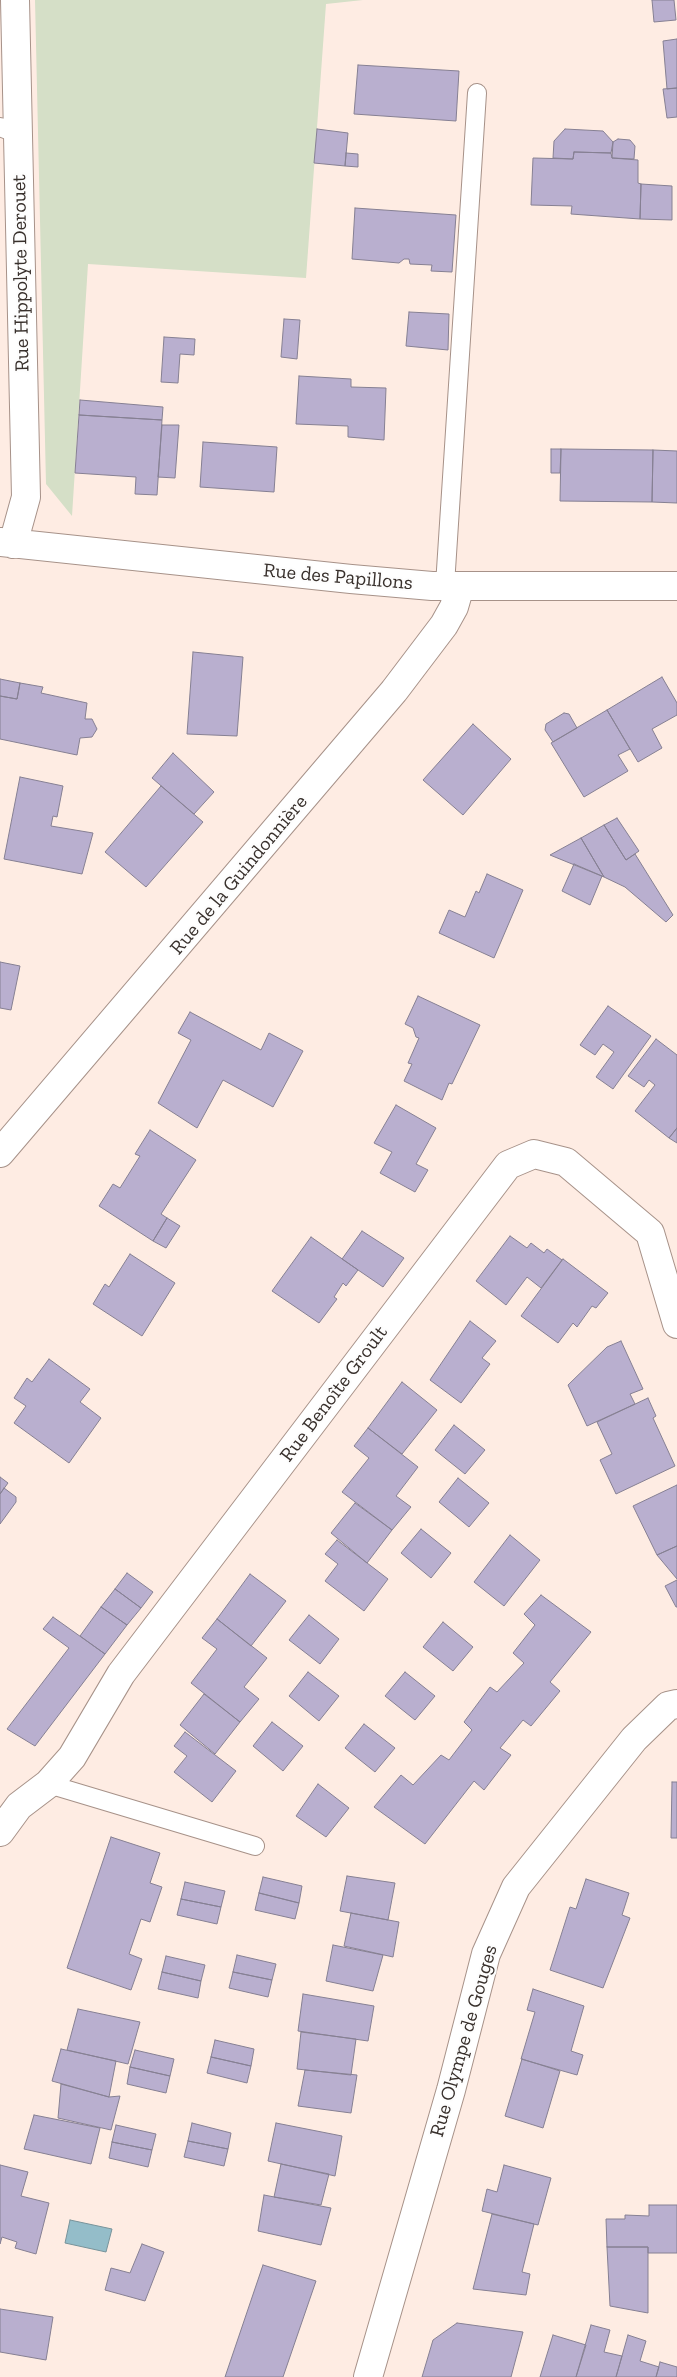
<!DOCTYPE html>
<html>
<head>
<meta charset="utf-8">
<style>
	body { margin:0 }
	canvas { display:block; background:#feece3 }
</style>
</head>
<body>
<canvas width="677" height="2377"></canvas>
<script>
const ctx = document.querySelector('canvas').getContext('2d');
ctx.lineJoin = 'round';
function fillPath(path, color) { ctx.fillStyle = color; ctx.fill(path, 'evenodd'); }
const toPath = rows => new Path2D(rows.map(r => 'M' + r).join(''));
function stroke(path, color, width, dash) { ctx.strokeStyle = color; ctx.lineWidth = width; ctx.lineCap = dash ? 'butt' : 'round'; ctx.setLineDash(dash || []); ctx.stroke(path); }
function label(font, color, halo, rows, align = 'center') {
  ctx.font = font + ' "Zilla Slab",serif'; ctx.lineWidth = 4.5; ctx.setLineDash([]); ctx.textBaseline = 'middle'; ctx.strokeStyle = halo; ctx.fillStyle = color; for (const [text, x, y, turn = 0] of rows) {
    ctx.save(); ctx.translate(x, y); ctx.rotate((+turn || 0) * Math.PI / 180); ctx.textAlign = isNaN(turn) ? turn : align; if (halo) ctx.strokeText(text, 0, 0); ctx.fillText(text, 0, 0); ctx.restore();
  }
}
fillPath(toPath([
	[35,0,363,0,326,4,306,278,88,264,72,516,46,484]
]), '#d5dfc7');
const water = toPath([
	[70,2220,112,2229,106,2252,65,2243,70,2220]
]);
fillPath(water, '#94bdc9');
stroke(water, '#78939a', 1);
const building = toPath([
	[652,0,674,0,676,20,654,22,652,0],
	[677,39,677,88,667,89,663,41,677,39],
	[358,65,459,71,456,121,354,114,358,65],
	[677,88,677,117,667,118,663,89,677,88],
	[317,129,348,133,345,166,314,163,317,129],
	[565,129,603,131,613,142,611,153,574,152,573,159,553,158,554,141,565,129],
	[618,139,630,140,635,146,634,159,612,158,613,142,618,139],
	[574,152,611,153,612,158,638,160,638,183,641,184,640,219,571,214,572,206,531,205,533,158,573,159,574,152],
	[346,153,358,154,358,167,345,166,346,153],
	[641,184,672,186,672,220,640,219,641,184],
	[355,208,456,215,452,272,431,271,432,265,410,264,409,259,404,259,399,263,352,259,355,208],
	[409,312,449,314,448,350,406,346,409,312],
	[284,319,300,320,297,359,281,357,284,319],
	[164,337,195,339,194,355,180,354,178,383,161,382,164,337],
	[299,376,351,379,351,387,386,388,384,440,348,437,348,426,296,424,299,376],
	[80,400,163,407,162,420,79,415,80,400],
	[79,415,162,420,157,495,135,494,136,477,75,473,79,415],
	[162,425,179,425,175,478,158,477,162,425],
	[203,442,277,447,274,492,200,487,203,442],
	[551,449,561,449,560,473,551,473,551,449],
	[561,449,653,450,652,502,560,501,561,449],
	[653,450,677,451,677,503,652,502,653,450],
	[193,652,243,657,237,736,187,734,193,652],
	[662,677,677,703,677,715,652,729,662,748,638,762,607,710,662,677],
	[0,679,20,683,17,699,0,696,0,679],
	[20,683,43,687,41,693,87,703,85,719,92,719,97,729,92,737,80,738,77,755,0,739,0,696,17,699,20,683],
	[607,710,630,749,618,755,628,771,584,797,551,743,607,710],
	[564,713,569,714,577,728,553,742,545,730,546,724,564,713],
	[473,724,511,759,463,815,423,780,473,724],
	[173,753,214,792,194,814,152,778,173,753],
	[20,777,63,786,57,817,53,816,51,826,93,833,82,874,4,859,20,777],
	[161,786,203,822,146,887,105,852,161,786],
	[617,818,639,851,626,860,604,825,617,818],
	[604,825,626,860,635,854,673,915,666,922,625,887,604,877,581,838,604,825],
	[581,838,604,877,550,855,581,838],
	[574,864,602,876,590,905,562,891,574,864],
	[487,874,523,890,494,958,439,933,449,910,465,917,476,891,479,893,487,874],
	[0,962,20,966,11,1010,0,1008,0,962],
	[418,996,480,1025,452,1084,449,1083,442,1100,404,1081,412,1064,408,1063,419,1038,416,1037,413,1028,405,1024,418,996],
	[608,1006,651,1036,613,1089,596,1077,614,1052,603,1044,595,1055,580,1045,608,1006],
	[190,1012,261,1050,269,1033,303,1051,273,1107,223,1080,197,1128,158,1103,191,1040,178,1033,190,1012],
	[656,1039,677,1055,677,1128,669,1138,635,1111,655,1085,649,1080,644,1087,628,1076,656,1039],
	[396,1105,436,1128,416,1164,428,1170,415,1192,380,1173,392,1152,374,1143,396,1105],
	[677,1128,677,1143,669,1138,677,1128],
	[150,1130,196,1160,161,1214,167,1218,153,1241,99,1206,113,1184,120,1188,140,1156,135,1154,150,1130],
	[167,1218,180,1226,166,1248,153,1241,167,1218],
	[362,1231,404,1258,383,1287,342,1259,362,1231],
	[510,1236,527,1248,531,1243,544,1253,547,1249,562,1260,541,1288,527,1277,506,1305,476,1281,510,1236],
	[311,1237,358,1270,346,1286,343,1283,334,1297,337,1299,319,1323,272,1291,311,1237],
	[130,1254,175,1283,142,1336,93,1304,105,1284,109,1287,130,1254],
	[563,1259,608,1293,596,1308,592,1306,577,1327,573,1323,558,1343,521,1316,563,1259],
	[470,1321,496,1341,482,1358,490,1364,461,1403,430,1380,470,1321],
	[621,1341,643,1389,630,1394,635,1404,587,1426,568,1385,607,1347,621,1341],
	[49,1359,90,1389,80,1402,101,1418,69,1463,14,1423,26,1406,14,1398,27,1378,32,1382,49,1359],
	[402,1382,437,1410,402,1454,368,1428,402,1382],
	[648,1398,656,1416,653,1418,675,1466,616,1494,600,1460,612,1454,597,1422,648,1398],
	[454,1425,485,1450,465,1474,435,1450,454,1425],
	[368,1428,418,1467,396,1496,411,1507,392,1530,342,1492,369,1458,354,1446,368,1428],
	[0,1477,8,1483,0,1494,0,1477],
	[458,1478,489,1503,469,1527,439,1502,458,1478],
	[677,1485,677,1546,657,1555,633,1506,677,1485],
	[4,1488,16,1497,16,1502,0,1524,0,1494,4,1488],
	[355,1503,392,1530,367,1563,331,1533,355,1503],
	[421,1529,451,1553,431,1578,401,1553,421,1529],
	[510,1535,540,1560,504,1606,474,1582,510,1535],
	[337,1540,388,1579,364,1611,325,1581,338,1564,325,1554,337,1540],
	[677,1546,677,1579,657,1555,677,1546],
	[127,1573,153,1592,141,1608,115,1589,127,1573],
	[250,1574,286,1601,251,1646,217,1619,250,1574],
	[677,1580,677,1607,676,1607,665,1586,677,1580],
	[115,1589,141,1608,127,1625,101,1607,115,1589],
	[541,1595,591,1632,550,1682,560,1691,531,1726,523,1720,500,1748,511,1755,484,1790,474,1781,425,1844,374,1807,401,1775,413,1785,441,1755,449,1760,472,1730,464,1722,490,1687,497,1692,524,1663,513,1653,535,1625,524,1614,541,1595],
	[101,1607,127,1625,105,1654,80,1636,101,1607],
	[309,1615,339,1639,320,1664,289,1640,309,1615],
	[53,1617,105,1654,35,1746,7,1729,69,1648,43,1629,53,1617],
	[217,1619,267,1658,244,1687,259,1699,240,1722,191,1683,217,1649,202,1638,217,1619],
	[443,1622,473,1647,453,1671,423,1647,443,1622],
	[308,1672,339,1696,319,1721,289,1696,308,1672],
	[405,1672,435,1696,415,1720,385,1696,405,1672],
	[204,1694,240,1722,215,1754,180,1725,204,1694],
	[272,1722,303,1746,283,1771,253,1746,272,1722],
	[364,1724,395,1748,375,1772,345,1748,364,1724],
	[185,1732,236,1771,212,1802,174,1772,187,1756,174,1746,185,1732],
	[672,1782,677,1782,677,1838,671,1838,672,1782],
	[318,1784,349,1808,326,1837,296,1816,318,1784],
	[111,1837,160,1853,150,1883,162,1887,150,1922,141,1919,129,1954,142,1959,131,1990,67,1968,111,1837],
	[347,1876,395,1883,388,1920,340,1911,347,1876],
	[263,1877,302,1886,299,1903,259,1893,263,1877],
	[586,1879,629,1893,622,1915,630,1918,603,1988,550,1970,570,1907,576,1909,586,1879],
	[185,1882,225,1891,221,1907,181,1899,185,1882],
	[259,1893,299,1903,295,1919,255,1910,259,1893],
	[181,1899,221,1907,217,1924,177,1915,181,1899],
	[351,1913,399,1922,393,1957,344,1946,351,1913],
	[333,1945,383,1955,373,1991,326,1981,333,1945],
	[237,1955,276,1964,272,1980,233,1972,237,1955],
	[166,1956,205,1965,201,1981,162,1972,166,1956],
	[162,1972,201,1981,198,1998,158,1989,162,1972],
	[233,1972,272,1980,268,1997,229,1988,233,1972],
	[533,1989,584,2006,571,2051,583,2055,577,2075,521,2059,535,2012,527,2010,533,1989],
	[303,1994,374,2006,368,2041,298,2031,303,1994],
	[78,2009,140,2022,128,2064,67,2050,78,2009],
	[301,2032,356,2039,351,2075,297,2069,301,2032],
	[215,2040,254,2049,251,2066,211,2057,215,2040],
	[61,2049,116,2061,109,2097,52,2081,61,2049],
	[135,2050,174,2059,170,2076,130,2067,135,2050],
	[211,2057,251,2066,247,2083,207,2073,211,2057],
	[522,2059,560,2071,543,2128,505,2116,522,2059],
	[130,2067,170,2076,166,2093,127,2084,130,2067],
	[305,2070,357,2075,351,2113,298,2106,305,2070],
	[61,2084,109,2097,120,2096,111,2130,58,2118,61,2084],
	[34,2115,100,2128,91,2164,24,2149,34,2115],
	[192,2123,231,2133,228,2149,188,2141,192,2123],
	[276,2123,342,2136,335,2176,268,2161,276,2123],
	[116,2125,156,2134,152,2150,112,2142,116,2125],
	[188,2141,228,2149,224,2166,184,2157,188,2141],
	[112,2142,152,2150,148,2167,109,2158,112,2142],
	[281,2164,329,2174,321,2205,274,2197,281,2164],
	[0,2165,28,2172,21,2196,49,2203,36,2254,15,2248,17,2242,2,2237,0,2244,0,2165],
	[504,2165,551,2178,538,2225,482,2211,487,2189,497,2192,504,2165],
	[264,2195,331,2208,321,2245,258,2231,264,2195],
	[649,2205,677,2205,677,2253,648,2253,648,2247,607,2247,606,2219,625,2219,625,2215,649,2216,649,2205],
	[492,2214,534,2224,522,2272,530,2274,526,2295,473,2289,492,2214],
	[142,2244,164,2252,145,2301,105,2290,111,2268,130,2273,142,2244],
	[607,2247,648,2247,648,2313,610,2306,607,2247],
	[263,2265,316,2281,283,2377,225,2377,263,2265],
	[0,2309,53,2317,46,2360,0,2352,0,2309],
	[457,2323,523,2332,511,2377,422,2377,433,2340,457,2323],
	[591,2325,610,2330,604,2352,622,2356,616,2377,576,2377,591,2325],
	[553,2335,586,2345,576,2377,540,2377,553,2335],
	[628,2335,646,2341,640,2361,659,2367,656,2377,616,2377,628,2335],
	[660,2362,677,2367,677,2377,656,2377,660,2362]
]);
fillPath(building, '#b9afcf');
stroke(building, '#868093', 1);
const service = toPath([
	[0,127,18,134],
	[445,585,477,93],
	[48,1784,255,1846]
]);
const minor = toPath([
	[0,542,351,579,432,586,677,586],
	[13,544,26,497,15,0],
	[0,1153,394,691,444,625,454,607,460,586],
	[0,1832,19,1806,48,1784,72,1757,121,1674,508,1165,534,1154,566,1162,650,1233,677,1324],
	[368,2377,451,2090,486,1954,516,1887,634,1739,668,1706,677,1704]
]);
stroke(service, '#a79289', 20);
stroke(minor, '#a79289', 30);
stroke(service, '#fff', 18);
stroke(minor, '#fff', 28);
label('20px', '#38302c', '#fdfdfd', [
	["Rue Hippolyte Derouet",21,273,-91],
	["Rue des Papillons",338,577,5],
	["Rue de la Guindonnière",239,875,-50],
	["Rue Benoîte Groult",334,1394,-53],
	["Rue Olympe de Gouges",464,2041,-74]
]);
</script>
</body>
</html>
